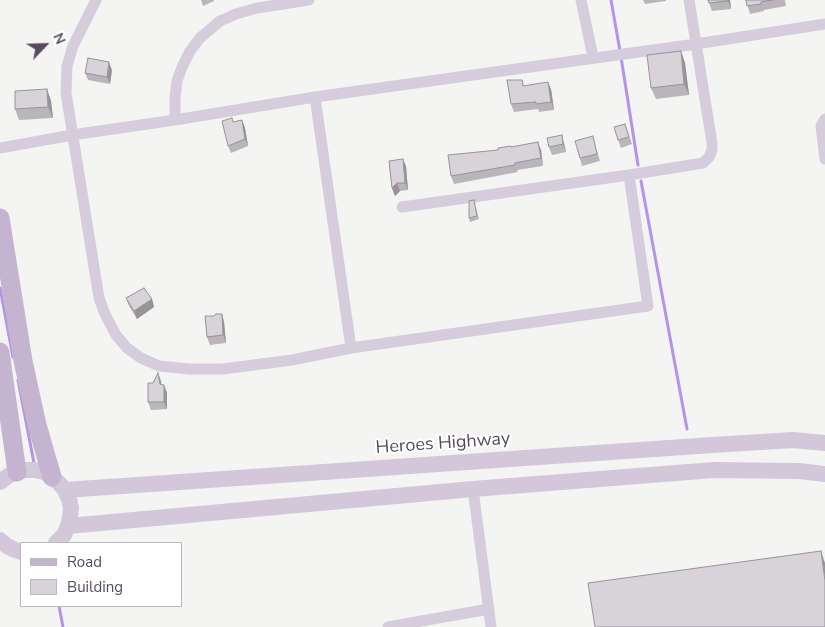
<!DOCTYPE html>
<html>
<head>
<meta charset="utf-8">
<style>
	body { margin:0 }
	#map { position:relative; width:825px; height:627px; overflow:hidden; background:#f4f5f3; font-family:"Nunito Sans",sans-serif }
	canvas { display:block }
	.legend { position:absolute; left:20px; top:542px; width:162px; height:65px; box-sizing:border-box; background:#fff; border:1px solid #bcb7bf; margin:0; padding:6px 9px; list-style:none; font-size:15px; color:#574b5f }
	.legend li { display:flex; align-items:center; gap:10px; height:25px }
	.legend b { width:25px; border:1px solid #bcb7bf }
	.north { position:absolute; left:20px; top:20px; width:50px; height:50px; -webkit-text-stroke:4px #fff; paint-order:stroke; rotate:66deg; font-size:14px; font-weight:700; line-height:20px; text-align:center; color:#574b5f }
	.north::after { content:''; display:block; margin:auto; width:18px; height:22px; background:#574b5f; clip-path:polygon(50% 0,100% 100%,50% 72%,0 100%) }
</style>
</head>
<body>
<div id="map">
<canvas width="825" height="627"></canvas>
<ul class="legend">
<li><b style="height:6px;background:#c5b4cf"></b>Road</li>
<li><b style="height:14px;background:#d8d2d9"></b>Building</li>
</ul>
<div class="north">N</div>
</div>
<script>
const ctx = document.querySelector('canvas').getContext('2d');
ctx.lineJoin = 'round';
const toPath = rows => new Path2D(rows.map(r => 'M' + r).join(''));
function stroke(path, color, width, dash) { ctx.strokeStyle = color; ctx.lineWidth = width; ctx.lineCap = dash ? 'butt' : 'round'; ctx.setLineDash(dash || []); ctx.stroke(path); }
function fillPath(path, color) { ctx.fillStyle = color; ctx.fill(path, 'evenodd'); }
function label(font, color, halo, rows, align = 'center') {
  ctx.font = font + ' "Nunito Sans",sans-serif'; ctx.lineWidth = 4; ctx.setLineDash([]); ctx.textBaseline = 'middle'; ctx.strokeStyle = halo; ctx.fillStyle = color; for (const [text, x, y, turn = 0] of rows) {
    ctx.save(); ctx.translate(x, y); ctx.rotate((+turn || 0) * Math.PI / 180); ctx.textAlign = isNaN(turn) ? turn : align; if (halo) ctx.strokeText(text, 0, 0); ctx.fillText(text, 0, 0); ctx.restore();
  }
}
stroke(toPath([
	[611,0,620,51],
	[621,57,638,165],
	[641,181,687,429],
	[0,288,13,357],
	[18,380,34,463],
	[59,606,63,627]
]), '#b295e9', 3);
stroke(toPath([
	[96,0,73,46,67,66,66,93,99,298,105,314,116,335,127,348,141,358,159,366,189,369,223,369,292,360,351,348,648,306,629,175],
	[581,0,593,57],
	[315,97,351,348],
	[825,119,821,126,825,159],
	[175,120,175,98,177,81,182,67,190,51,200,38,220,21,236,14,257,8,309,0],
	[0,148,72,135,175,120,315,97,696,44,825,24],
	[402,207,629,175,703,163,709,157,712,150,712,143,689,0],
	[473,489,491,627],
	[388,627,489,609]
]), '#d5cddb', 11);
stroke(toPath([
	[0,482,8,476,17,472,26,470,35,470,44,472,52,477,59,483,65,490,69,499,71,508,70,517,68,526,64,535,56,543],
	[65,490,712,445,793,440,825,443],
	[68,526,473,489,714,470,799,471,825,474],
	[0,540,7,546,15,550,21,552]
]), '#d3c7da', 16);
stroke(toPath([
	[0,218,23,361,37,425,52,477],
	[0,352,17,472]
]), '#c5b4cf', 19);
fillPath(toPath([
	[201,0,214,0,214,1,203,6],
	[643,0,666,0,666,1,645,4],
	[708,0,730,0,731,9,712,11],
	[746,0,785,0,786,6,764,10,764,11,750,14],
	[681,51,685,63,689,95,656,99,651,88],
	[112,70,110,84,88,80,85,73],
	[522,80,524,86,551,89,554,110,539,112,538,109,514,112,511,104],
	[47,89,51,101,53,118,19,120,15,109],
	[242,120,245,128,248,146,231,153,228,146,233,122],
	[625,124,632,144,621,148,618,140],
	[564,143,566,152,552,155,549,147],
	[595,144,600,161,582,166,580,158],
	[511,147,541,150,543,166,517,170,518,172,454,184,451,176,498,150],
	[406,166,408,190,400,191,395,196,392,188],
	[474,200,479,219,470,222,469,218],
	[126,298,152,299,154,307,137,319,129,306],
	[222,314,224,322,226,343,210,345,207,337,214,316],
	[158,373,161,384,164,385,167,393,167,409,151,410,148,402,153,383]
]), '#bab5bb');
fillPath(toPath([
	[728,0,730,0,731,9,728,1],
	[681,51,685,63,689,95,684,84],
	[109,62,112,70,110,84,107,77],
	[548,82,551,89,554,110,551,102],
	[47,89,51,101,53,118,48,107],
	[242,120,245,128,248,146,245,139],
	[562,135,564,143,566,152,563,144],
	[538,142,541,150,543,166,541,158],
	[403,159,406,166,408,190,405,183],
	[397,183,400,191,395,196,392,188],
	[152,299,154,307,137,319,134,311],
	[222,314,224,322,226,343,223,335],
	[158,373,161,381,162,392,160,384],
	[164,385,167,393,167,409,164,402],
	[821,551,825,563,825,581]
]), '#979398');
const building = toPath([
	[708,0,728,0,728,1,709,3,708,0],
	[746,0,773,0,761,2,761,4,747,6,746,0],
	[681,51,684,84,651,88,647,55,681,51],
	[88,58,109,62,107,77,85,73,88,58],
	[507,80,522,80,523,86,548,82,551,102,536,104,536,102,511,104,507,80],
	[47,89,48,107,15,109,15,91,47,89],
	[232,118,233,122,242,120,245,139,228,146,222,121,232,118],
	[625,124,629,137,618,140,614,127,625,124],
	[562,135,563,144,549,147,547,138,562,135],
	[593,136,597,154,580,158,575,141,593,136],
	[538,142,541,158,515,163,515,165,451,176,448,155,498,150,498,148,511,146,511,147,538,142],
	[403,159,405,183,397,183,392,188,389,161,403,159],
	[474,200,477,216,469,218,469,201,474,200],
	[144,288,152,299,134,311,126,298,144,288],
	[216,314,222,314,223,335,207,337,205,316,214,316,216,314],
	[158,373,160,384,164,385,164,402,148,402,148,383,153,383,158,373],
	[821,551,825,581,825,627,595,627,588,583,821,551]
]);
fillPath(building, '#d8d2d9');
stroke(building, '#979398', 1);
label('18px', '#574b5f', '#fff', [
	["Heroes Highway",443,444,-4]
]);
</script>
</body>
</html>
